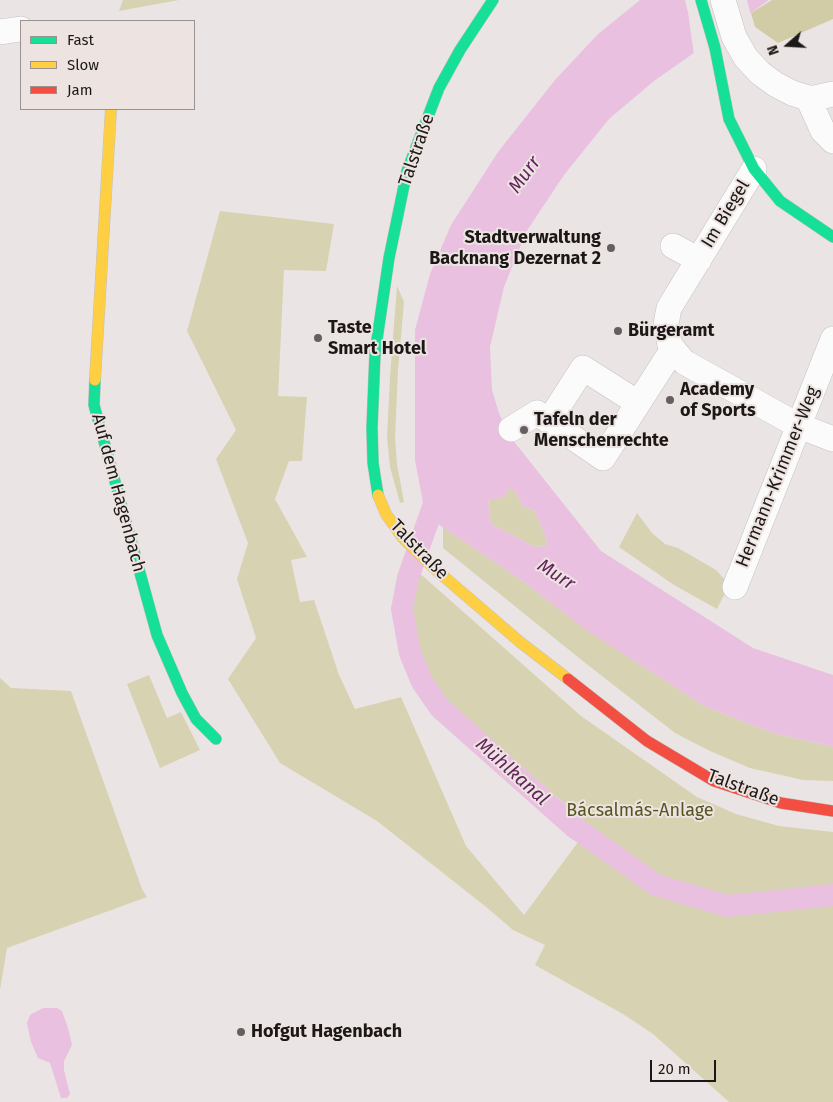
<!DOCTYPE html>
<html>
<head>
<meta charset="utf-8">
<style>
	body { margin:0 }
	#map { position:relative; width:833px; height:1102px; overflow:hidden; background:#eae5e4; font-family:"Fira Sans",sans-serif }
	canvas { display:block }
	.legend { position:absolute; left:20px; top:20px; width:175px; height:90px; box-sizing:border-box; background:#ede4e1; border:1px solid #999290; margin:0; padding:6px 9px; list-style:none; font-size:15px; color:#1b1817 }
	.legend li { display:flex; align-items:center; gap:10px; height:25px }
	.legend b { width:25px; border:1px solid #999290 }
	.north { position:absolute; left:763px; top:20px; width:50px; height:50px; -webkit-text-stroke:4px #ede4e1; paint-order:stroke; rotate:251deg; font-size:14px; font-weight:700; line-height:20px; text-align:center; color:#1b1817 }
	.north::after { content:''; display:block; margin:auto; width:18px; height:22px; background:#1b1817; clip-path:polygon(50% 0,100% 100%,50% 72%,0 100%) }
	.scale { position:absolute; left:650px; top:1060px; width:66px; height:22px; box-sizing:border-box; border:2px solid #1b1817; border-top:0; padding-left:6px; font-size:15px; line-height:18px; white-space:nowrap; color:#1b1817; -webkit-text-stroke:4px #ede4e1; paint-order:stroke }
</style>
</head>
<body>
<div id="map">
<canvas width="833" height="1102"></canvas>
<ul class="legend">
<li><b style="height:6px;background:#16e098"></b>Fast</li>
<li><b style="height:6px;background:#ffcf43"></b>Slow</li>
<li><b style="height:6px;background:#f24e42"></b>Jam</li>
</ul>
<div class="north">N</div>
<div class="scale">20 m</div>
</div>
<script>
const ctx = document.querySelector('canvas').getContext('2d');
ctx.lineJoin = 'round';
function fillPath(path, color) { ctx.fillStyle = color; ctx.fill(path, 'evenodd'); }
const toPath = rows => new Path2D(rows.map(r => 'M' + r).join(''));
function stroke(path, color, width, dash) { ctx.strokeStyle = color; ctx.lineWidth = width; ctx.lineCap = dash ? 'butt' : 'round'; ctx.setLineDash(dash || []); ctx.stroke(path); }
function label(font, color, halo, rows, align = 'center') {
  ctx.font = font + ' "Fira Sans",sans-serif'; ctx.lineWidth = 4; ctx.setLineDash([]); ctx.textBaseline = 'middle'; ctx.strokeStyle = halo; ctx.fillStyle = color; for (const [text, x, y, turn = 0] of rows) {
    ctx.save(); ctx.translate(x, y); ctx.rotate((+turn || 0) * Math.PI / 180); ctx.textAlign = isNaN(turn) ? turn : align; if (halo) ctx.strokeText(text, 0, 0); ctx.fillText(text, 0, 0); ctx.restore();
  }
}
fillPath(toPath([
	[123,0,179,0,119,11],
	[220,211,334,224,326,271,284,270,278,396,307,397,302,461,289,461,275,499,307,557,291,560,300,602,314,600,339,675,355,709,401,697,466,846,524,915,590,826,435,690,422,669,415,644,409,613,416,570,581,716,697,797,736,814,779,826,833,832,833,1102,729,1102,653,1034,623,1014,535,965,545,945,513,930,485,906,377,821,280,763,228,679,256,638,237,579,248,543,216,459,236,430,187,331],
	[397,286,404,302,398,370,395,437,397,464,404,502,400,503,390,467,387,437,390,377],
	[510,487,516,493,523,507,534,510,546,537,547,546,535,547,491,524,488,500,504,497],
	[637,513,652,533,665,544,678,548,716,570,726,581,729,585,717,609,674,585,619,547],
	[443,527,521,580,587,630,706,707,773,733,833,747,833,781,803,780,750,768,710,751,675,733,579,658,443,548],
	[149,675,167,718,181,712,200,750,160,768,127,684],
	[0,678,11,688,71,691,142,889,147,897,7,948,0,990]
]), '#d7d2b1');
fillPath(toPath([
	[772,0,833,0,833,19,778,43,755,27,751,13]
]), '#d1cca6');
fillPath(toPath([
	[640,0,769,0,654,81,609,119,564,175,526,232,504,287,490,347,492,390,499,413,508,434,601,551,753,648,833,675,833,747,773,733,706,707,586,630,521,580,435,522,423,503,415,460,415,330,430,274,451,225,498,152,555,80,597,35],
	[510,488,516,493,523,507,534,510,546,537,547,546,535,547,491,524,488,501,504,497],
	[43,1008,57,1008,62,1011,68,1028,72,1045,64,1061,64,1070,70,1094,67,1098,61,1098,50,1063,38,1058,31,1042,27,1023,30,1015]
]), '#e9c0e0');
fillPath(toPath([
	[685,0,747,0,751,16,694,55,688,12]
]), '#eae5e4');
stroke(toPath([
	[440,487,408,578,402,609,410,653,422,682,440,708,574,827,656,885,728,906,833,895]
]), '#e9c0e0', 22);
const street = toPath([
	[723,0,734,37,746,58,760,73,775,84,792,93,808,98,815,98,833,94],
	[0,32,21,29],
	[808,98,823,131,833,141],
	[754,169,669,308,666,324,670,345,673,349,684,362,799,426,833,439],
	[673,246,699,260],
	[549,421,583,368,638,403],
	[511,429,537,413,603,458,673,349],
	[735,587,833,339]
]);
const fast = toPath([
	[701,0,715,48,729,119,754,169,780,201,833,237],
	[95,380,94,405,157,635,182,693,196,719,216,739],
	[378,495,373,463,372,428,375,353,389,258,407,171,439,88,460,50,493,0]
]);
const slow = toPath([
	[95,380,111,109],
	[378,495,386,514,403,538,435,569,520,642,568,679]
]);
const jam = toPath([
	[568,679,647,741,714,781,781,803,833,811]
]);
stroke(street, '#c4c0c0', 26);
stroke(fast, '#c4c0c0', 12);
stroke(slow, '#c4c0c0', 12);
stroke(jam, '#c4c0c0', 12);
stroke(street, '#fcfbfb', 25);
stroke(fast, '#16e098', 11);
stroke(slow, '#ffcf43', 11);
stroke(jam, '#f24e42', 11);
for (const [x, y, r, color] of [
	[611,248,5,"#63605f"],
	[618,331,5,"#63605f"],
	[318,338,5,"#63605f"],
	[670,400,5,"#63605f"],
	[524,430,5,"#63605f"],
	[241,1032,5,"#63605f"]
]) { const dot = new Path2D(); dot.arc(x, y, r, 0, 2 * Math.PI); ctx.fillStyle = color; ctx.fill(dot); stroke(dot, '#ede4e1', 2); }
label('18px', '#1b1817', '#ede4e1', [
	["Talstraße",417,150,-71],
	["Im Biegel",726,214,-59],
	["Hermann-Krimmer-Weg",778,477,-68],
	["Auf dem Hagenbach",118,493,75],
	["Talstraße",419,550,46],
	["Talstraße",743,788,20]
]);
label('bold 18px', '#1b1817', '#ede4e1', [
	["Stadtverwaltung",601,238,"right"],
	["Backnang Dezernat 2",601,259,"right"],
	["Taste",328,328],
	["Smart Hotel",328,349],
	["Bürgeramt",628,331],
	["Academy",680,390],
	["of Sports",680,411],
	["Tafeln der",534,420],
	["Menschenrechte",534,441],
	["Hofgut Hagenbach",251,1032]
], 'left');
label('18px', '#585421', '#ede4e1', [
	["Bácsalmás-Anlage",640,811]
]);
label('italic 19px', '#63245d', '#ede4e1', [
	["Murr",525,175,-54],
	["Murr",556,575,33],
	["Mühlkanal",512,772,42]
]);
</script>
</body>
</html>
